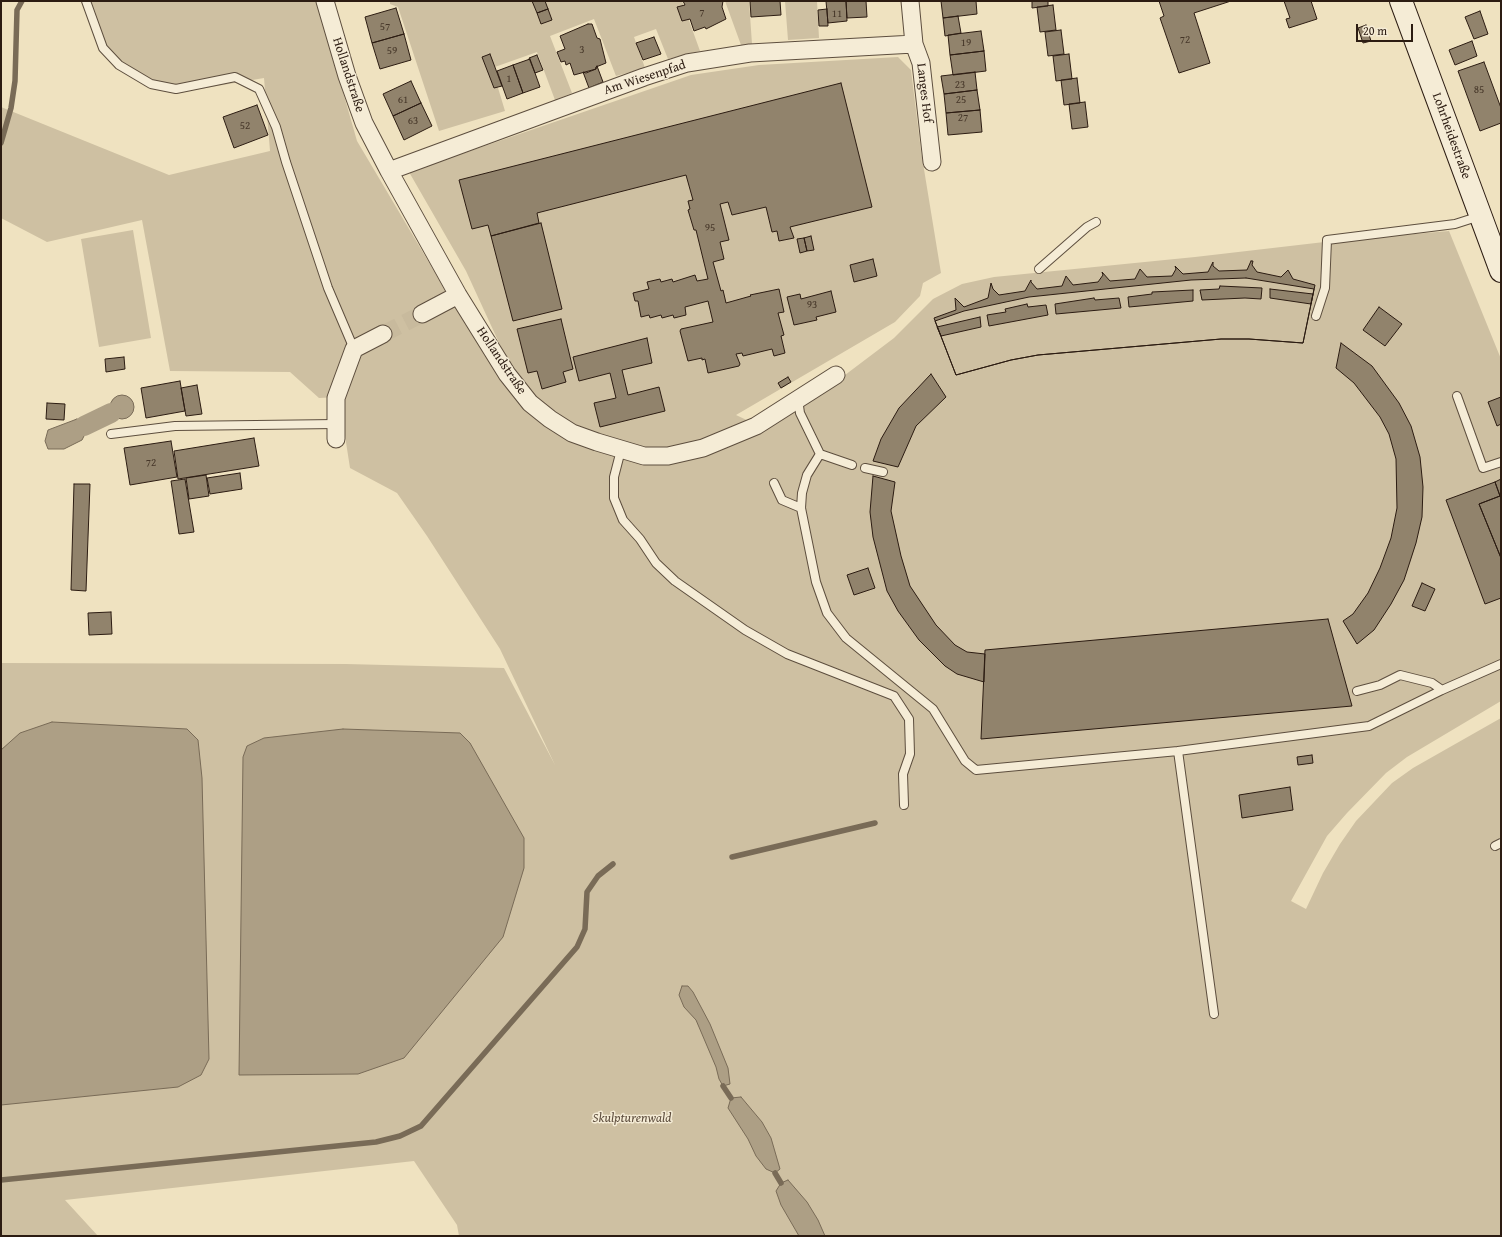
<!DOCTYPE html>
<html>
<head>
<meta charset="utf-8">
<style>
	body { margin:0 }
	#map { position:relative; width:1502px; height:1237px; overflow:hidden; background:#efe2c0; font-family:"Gentium Book Plus",serif }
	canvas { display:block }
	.frame { position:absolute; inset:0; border:2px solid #2c1c12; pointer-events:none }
	.scale { position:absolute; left:1356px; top:24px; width:57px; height:18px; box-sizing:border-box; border:2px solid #2c1c12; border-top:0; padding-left:5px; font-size:12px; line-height:14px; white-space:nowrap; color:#2c1c12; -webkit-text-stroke:3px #f5ecd6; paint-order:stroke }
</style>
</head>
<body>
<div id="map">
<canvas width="1502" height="1237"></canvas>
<div class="frame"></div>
<div class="scale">20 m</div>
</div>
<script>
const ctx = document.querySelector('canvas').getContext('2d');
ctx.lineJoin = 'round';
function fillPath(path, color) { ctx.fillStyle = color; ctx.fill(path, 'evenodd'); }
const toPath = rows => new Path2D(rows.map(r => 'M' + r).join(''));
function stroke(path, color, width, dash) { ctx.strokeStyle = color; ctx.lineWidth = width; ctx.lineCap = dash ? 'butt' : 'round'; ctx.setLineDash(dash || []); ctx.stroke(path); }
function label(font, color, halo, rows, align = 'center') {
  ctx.font = font + ' "Gentium Book Plus",serif'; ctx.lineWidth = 3; ctx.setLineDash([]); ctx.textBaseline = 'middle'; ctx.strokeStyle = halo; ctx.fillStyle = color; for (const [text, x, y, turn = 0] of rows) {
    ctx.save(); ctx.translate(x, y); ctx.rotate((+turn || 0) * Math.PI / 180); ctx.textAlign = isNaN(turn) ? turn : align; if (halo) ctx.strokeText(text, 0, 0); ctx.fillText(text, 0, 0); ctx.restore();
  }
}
fillPath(toPath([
	[85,1,317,1,357,141,466,325,527,404,644,460,800,409,894,338,933,299,962,284,994,277,1195,257,1333,241,1449,231,1501,359,1501,701,1407,757,1386,773,1347,813,1327,836,1291,901,1306,909,1323,873,1340,844,1356,821,1392,783,1413,768,1501,718,1501,1236,459,1236,457,1225,414,1161,65,1200,98,1236,1,1236,1,663,346,664,504,668,555,765,500,649,427,536,397,493,350,468,339,397,319,398,290,372,170,371,142,220,47,242,1,218,1,107,169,175,270,151,264,78,176,93,150,88,115,68,102,48],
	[390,1,682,1,700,51,668,59,656,29,634,37,645,68,616,76,594,19,550,36,572,93,555,100,537,52,492,68,505,111,439,131,398,7,390,4],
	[725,1,749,1,752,44,741,45],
	[785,1,817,1,819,38,788,40],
	[898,57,911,70,921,151,941,273,923,283,920,296,895,322,736,415,753,423,703,445,645,451,573,429,552,414,512,371,466,271,409,172,691,75,759,65],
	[133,230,151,338,99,347,81,239]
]), '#cec0a2');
const water = toPath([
	'110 407a12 12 0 1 1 24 0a12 12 0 1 1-24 0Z',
	[77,419,83,423,86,432,82,440,64,449,48,449,45,441,48,430,77,419],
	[52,722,187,729,198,740,202,778,209,1059,201,1075,178,1087,1,1105,1,750,20,733,52,722],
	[343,729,460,733,470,743,524,838,524,868,503,937,404,1058,358,1074,239,1075,243,757,247,746,264,738,343,729],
	[682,986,688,986,693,992,710,1024,728,1068,730,1084,723,1086,719,1079,716,1067,696,1020,684,1007,679,995,682,986],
	[741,1097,762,1122,771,1138,780,1169,775,1173,766,1169,756,1156,748,1139,728,1108,731,1098,741,1097],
	[788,1180,807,1202,818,1220,825,1236,799,1236,781,1205,776,1191,781,1183,788,1180]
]);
fillPath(water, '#ad9f85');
stroke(water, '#796b57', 1);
stroke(toPath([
	[1,143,11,108,15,81,17,10,22,1],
	[732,857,875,823],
	[723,1086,731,1098],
	[775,1173,781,1183],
	[1,1180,376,1142,400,1136,421,1126,577,947,585,929,587,892,598,876,613,864]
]), '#796b57', 5.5);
stroke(toPath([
	[84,426,111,413]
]), '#ad9f85', 20);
const building = toPath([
	[532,1,545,1,548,9,537,13,532,1],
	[683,1,723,1,722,7,726,19,706,29,705,27,694,31,690,19,682,21,677,7,685,5,683,1],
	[750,1,780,1,781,15,751,17,750,1],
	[826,1,846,1,847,21,828,23,826,1],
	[846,1,866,1,867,17,847,18,846,1],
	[941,1,976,1,977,14,943,18,941,1],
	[1032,1,1048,1,1048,6,1032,8,1032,1],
	[1159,1,1231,1,1194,13,1210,63,1179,73,1160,18,1164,16,1159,1],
	[1284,1,1311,1,1317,19,1289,28,1286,19,1290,18,1284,1],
	[1053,5,1056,30,1040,32,1037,7,1053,5],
	[396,8,404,34,372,43,365,17,396,8],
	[548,9,552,20,541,24,537,13,548,9],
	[827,9,828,26,819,26,818,10,827,9],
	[1480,11,1488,34,1474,39,1465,17,1480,11],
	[958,16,961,33,945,36,943,18,958,16],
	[588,24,592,24,597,38,600,39,606,63,596,67,596,69,574,75,570,63,566,65,565,61,561,62,557,52,565,49,560,36,588,24],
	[1366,25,1371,41,1363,43,1358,28,1366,25],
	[1061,30,1064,54,1048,56,1045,32,1061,30],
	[981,31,984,51,950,55,948,35,981,31],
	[404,34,411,60,380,69,372,43,404,34],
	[654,37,661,54,643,60,636,43,654,37],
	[1472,41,1477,56,1455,65,1449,50,1472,41],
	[984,51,986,71,953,75,950,55,984,51],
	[490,54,502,86,494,88,482,57,490,54],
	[1069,54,1072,79,1056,81,1053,56,1069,54],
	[537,55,543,70,535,73,529,58,537,55],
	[530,59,540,87,523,93,513,65,530,59],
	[1484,62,1501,108,1501,123,1480,131,1458,71,1484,62],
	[513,65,523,93,507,99,497,71,513,65],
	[597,66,603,82,589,88,583,72,586,73,596,69,596,67,597,66],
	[975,72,977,90,944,94,941,76,975,72],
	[1077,78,1080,103,1064,105,1061,80,1077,78],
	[411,81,421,103,393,116,383,94,411,81],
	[841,83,872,207,790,227,794,238,779,241,777,231,772,232,766,207,732,215,728,202,720,204,729,240,720,242,724,259,713,262,721,291,723,290,726,303,751,296,750,295,779,289,784,312,778,313,784,335,781,336,785,353,774,356,772,349,743,356,742,353,736,354,740,364,739,366,708,373,705,359,702,360,702,358,688,361,680,331,681,329,713,322,708,301,685,307,686,315,674,318,673,315,662,318,661,315,650,318,649,315,641,317,638,301,635,301,633,293,649,289,647,282,660,279,661,282,672,279,673,282,695,275,697,281,708,279,696,230,694,230,688,210,690,209,688,201,693,200,686,175,537,213,539,223,491,236,488,225,472,229,459,180,841,83],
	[977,90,980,110,946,113,944,94,977,90],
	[1085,102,1088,127,1072,129,1069,104,1085,102],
	[421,103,432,126,404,140,393,116,421,103],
	[257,105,268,135,234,148,223,117,257,105],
	[980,110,982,132,948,135,946,113,980,110],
	[541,223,562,309,513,321,491,236,541,223],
	[811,236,814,250,807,251,804,238,811,236],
	[804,238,807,251,800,253,797,239,804,238],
	[873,259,877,276,854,282,850,265,873,259],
	[1251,261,1253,261,1252,265,1257,272,1281,277,1288,270,1293,279,1315,285,1303,343,1249,339,1221,339,1038,355,1011,360,956,375,934,318,956,310,955,298,964,307,988,298,991,283,993,289,999,295,1025,291,1031,280,1031,282,1037,289,1062,286,1066,276,1073,285,1098,282,1103,275,1102,272,1110,281,1135,279,1140,269,1147,277,1172,276,1176,269,1175,266,1183,274,1208,272,1213,262,1213,266,1219,271,1247,270,1251,261],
	[1246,278,1314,289,1303,343,1249,339,1221,339,1038,355,1011,360,956,375,935,321,964,311,1029,297,1191,280,1246,278],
	[1220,286,1262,288,1261,299,1245,298,1202,300,1200,290,1219,289,1220,286],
	[1270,289,1313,294,1311,304,1270,298,1270,289],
	[1193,290,1193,301,1129,307,1128,297,1152,294,1152,292,1193,290],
	[831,291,836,312,816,317,817,320,794,325,787,297,800,294,801,299,831,291],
	[1094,298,1095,300,1119,298,1121,308,1056,314,1055,304,1094,298],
	[1027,304,1028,307,1046,305,1048,315,989,326,987,315,1006,312,1005,309,1027,304],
	[1379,307,1402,324,1385,346,1363,330,1379,307],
	[980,317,981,327,941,336,937,327,980,317],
	[561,319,573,369,563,372,566,382,542,389,537,371,528,373,517,329,561,319],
	[647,338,652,363,622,370,628,395,659,387,665,411,600,427,594,403,616,398,610,373,579,381,573,357,647,338],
	[1341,343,1372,366,1399,403,1411,426,1420,457,1423,487,1422,517,1416,543,1404,580,1391,604,1374,630,1357,644,1343,621,1353,614,1368,593,1380,568,1391,538,1397,508,1396,459,1389,434,1380,417,1354,383,1336,368,1341,343],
	[124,357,125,369,106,372,105,359,124,357],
	[931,374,946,397,916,426,898,467,873,461,881,439,899,408,931,374],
	[788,377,791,382,781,388,778,383,788,377],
	[180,381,185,411,146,418,141,388,180,381],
	[197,385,202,414,186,416,181,388,197,385],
	[1501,397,1501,424,1497,426,1488,402,1501,397],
	[47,403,65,404,64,420,46,419,47,403],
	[254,438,259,466,178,479,174,451,254,438],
	[171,441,177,477,130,485,124,448,171,441],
	[240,473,242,489,210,494,207,478,240,473],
	[206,475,209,496,189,499,186,478,206,475],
	[873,476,895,482,891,511,901,556,910,586,936,625,955,645,967,652,985,654,984,682,957,674,945,666,919,640,898,611,887,591,873,537,870,512,873,476],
	[185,479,194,532,179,534,171,481,185,479],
	[1501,479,1501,496,1500,496,1495,482,1501,479],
	[1495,482,1500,496,1479,504,1501,558,1501,598,1485,604,1446,500,1495,482],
	[74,484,90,484,86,591,71,590,74,484],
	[1500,496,1501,496,1501,558,1479,504,1500,496],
	[868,568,875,588,854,595,847,575,868,568],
	[1422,583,1435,589,1425,611,1412,606,1422,583],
	[111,612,112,634,89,635,88,613,111,612],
	[1328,619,1352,706,981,739,985,650,1328,619],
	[1312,755,1313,763,1298,765,1297,757,1312,755],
	[1290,787,1293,810,1242,818,1239,795,1290,787]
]);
fillPath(building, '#91836c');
stroke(building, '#2c1c12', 1);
stroke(toPath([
	[383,334,422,314]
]), '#c8ba9d', 17, [17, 8]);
const lane = toPath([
	[86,1,103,48,119,65,151,84,176,89,235,77,259,89,276,127,286,162,328,288,354,349],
	[1039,269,1087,227,1096,222],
	[1316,316,1325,288,1327,240,1455,224,1480,216],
	[1457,396,1483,468,1501,462],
	[798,399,800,413,820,454,852,465],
	[111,434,175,426,336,424],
	[621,450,614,477,614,498,623,520,640,539,656,563,675,581,745,630,787,654,894,696,909,719,910,754,903,774,904,805],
	[820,454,807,475,802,493,801,508,816,582,827,613,846,638,933,709,965,761,976,770,1178,751,1369,726,1442,690,1501,664],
	[865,468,883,472],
	[774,483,782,500,801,508],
	[1357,691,1380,685,1400,675,1432,683,1442,690],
	[1178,751,1214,1014],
	[1495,846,1501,843]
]);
const street = toPath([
	[325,1,347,76,364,123,389,171,458,295,507,374,530,403,550,419,572,433,597,442,644,456,668,456,703,448,756,426,836,375],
	[910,1,914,44,921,63,932,162],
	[389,171,644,77,687,63,750,53,914,44],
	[422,314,458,295],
	[336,439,336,398,354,349,383,334]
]);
const secondary = toPath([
	[1401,1,1501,271]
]);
stroke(lane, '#5d4e3e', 10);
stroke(street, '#5d4e3e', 19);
stroke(secondary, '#2c1c12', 24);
stroke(lane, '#f5ecd6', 8);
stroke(street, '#f5ecd6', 17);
stroke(secondary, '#f5ecd6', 22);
label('11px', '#453628', null, [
	["7",702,13],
	["11",837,14],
	["57",385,27],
	["72",1185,40],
	["19",966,43],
	["3",582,50],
	["59",392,51],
	["1",509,79],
	["23",960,85],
	["85",1479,90],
	["61",403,100],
	["25",961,100],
	["27",963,118],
	["63",413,121],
	["52",245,126],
	["95",710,228],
	["93",812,305],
	["72",151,463]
]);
label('13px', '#2c1c12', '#f5ecd6', [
	["Hollandstraße",348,75,72],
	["Am Wiesenpfad",645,78,-18],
	["Langes Hof",924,93,83],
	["Lohrheidestraße",1451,136,70],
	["Hollandstraße",501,361,56]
]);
label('italic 13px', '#5d4d3d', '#f5ecd6', [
	["Skulpturenwald",632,1119]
]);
</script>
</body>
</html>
